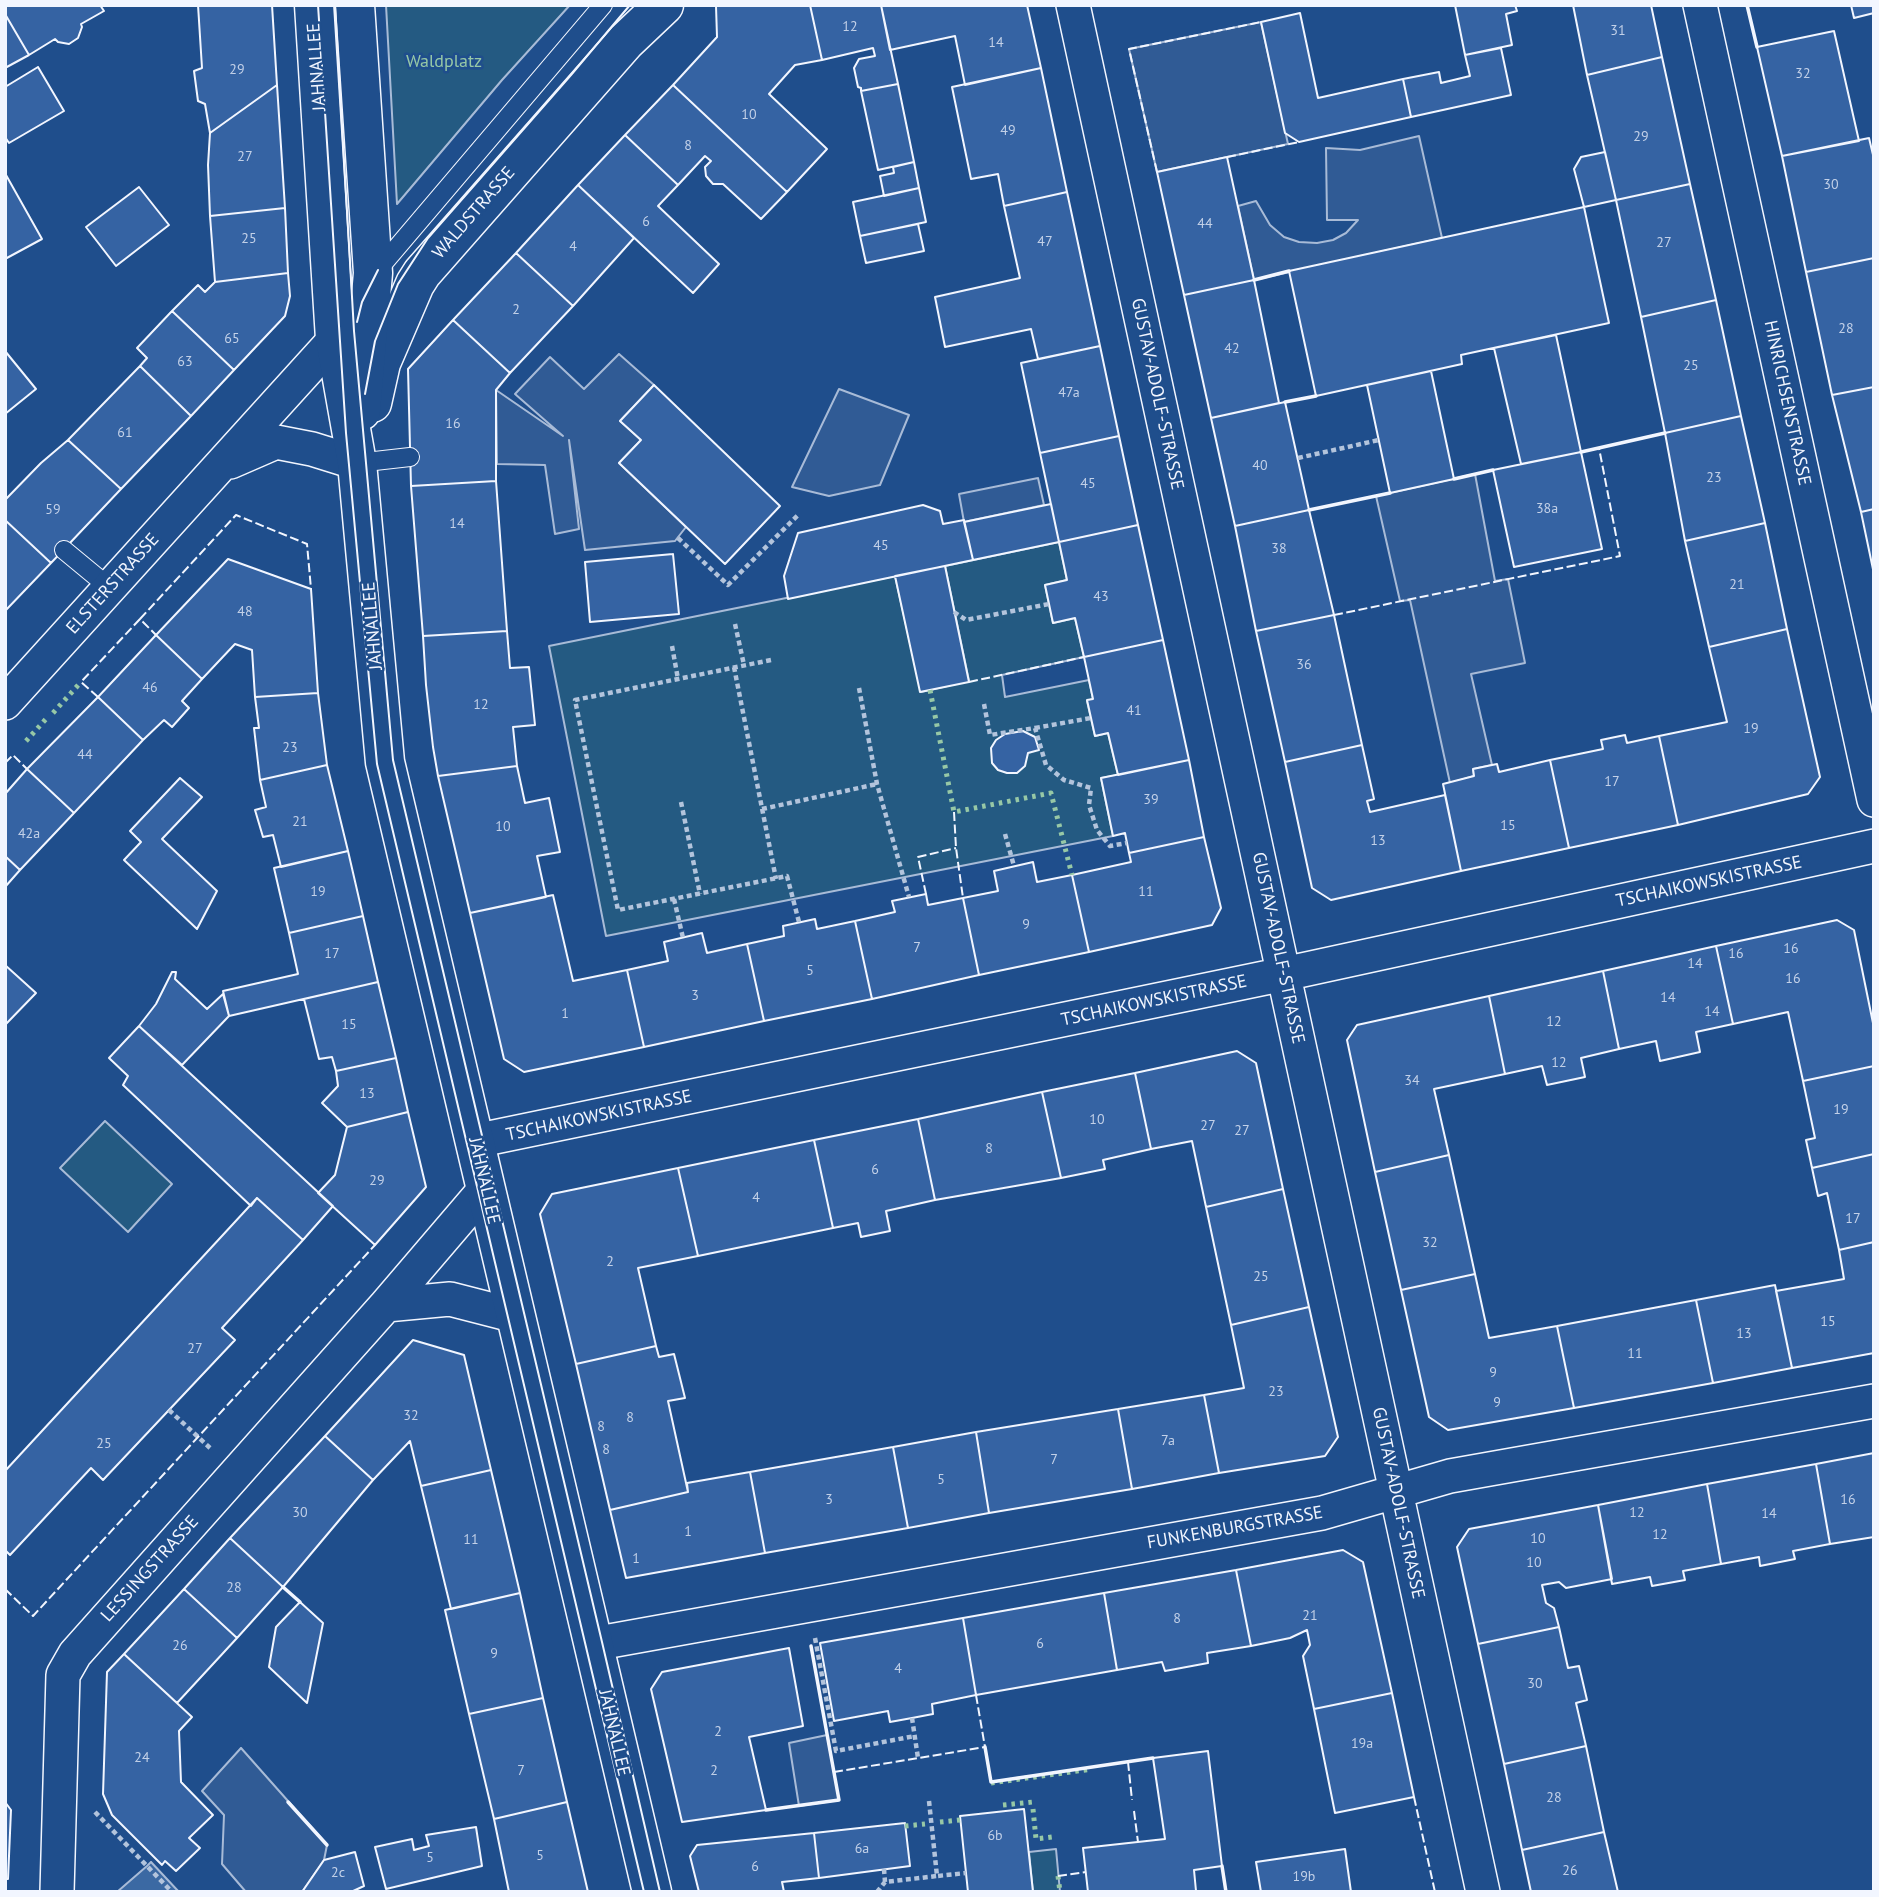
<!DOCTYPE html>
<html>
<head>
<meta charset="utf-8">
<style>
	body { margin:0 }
	#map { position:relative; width:1879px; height:1897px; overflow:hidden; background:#1f4e8c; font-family:"PT Sans",sans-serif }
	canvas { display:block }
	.frame { position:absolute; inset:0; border:7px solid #f2f6ff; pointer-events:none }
</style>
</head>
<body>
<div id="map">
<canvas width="1879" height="1897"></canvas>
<div class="frame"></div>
</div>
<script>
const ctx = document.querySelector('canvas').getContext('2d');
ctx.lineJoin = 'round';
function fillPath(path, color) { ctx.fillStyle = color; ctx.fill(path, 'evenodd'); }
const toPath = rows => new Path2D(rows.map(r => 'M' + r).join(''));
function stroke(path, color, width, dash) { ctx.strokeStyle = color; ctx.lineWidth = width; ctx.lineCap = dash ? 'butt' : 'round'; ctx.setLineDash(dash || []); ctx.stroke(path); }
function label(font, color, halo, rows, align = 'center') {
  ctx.font = font + ' "PT Sans",sans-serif'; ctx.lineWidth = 5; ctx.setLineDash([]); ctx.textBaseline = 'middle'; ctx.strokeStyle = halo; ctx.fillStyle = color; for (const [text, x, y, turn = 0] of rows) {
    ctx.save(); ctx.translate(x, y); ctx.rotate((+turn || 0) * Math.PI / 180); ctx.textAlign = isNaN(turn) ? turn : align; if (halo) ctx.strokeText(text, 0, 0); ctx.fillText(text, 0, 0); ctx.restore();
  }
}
const green = toPath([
	[386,5,570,5,502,80,397,204,386,5],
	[1059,542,1067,580,1045,585,1053,623,1075,618,1084,657,1002,675,1005,697,1089,680,1093,699,1087,701,1095,736,1108,733,1118,775,1101,778,1113,836,606,936,549,646,895,576,921,692,969,681,945,566,1059,542],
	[105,1121,172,1184,128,1232,60,1168,105,1121],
	[1056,1849,1060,1892,1033,1892,1029,1852,1056,1849]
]);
fillPath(green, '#245a82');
stroke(green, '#a8bbd7', 2);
const parking = toPath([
	[1261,22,1288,144,1157,172,1129,49,1261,22],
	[1419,136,1442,238,1254,280,1238,206,1256,201,1270,225,1284,237,1299,242,1317,243,1333,240,1346,233,1358,220,1327,220,1326,148,1360,150,1419,136],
	[619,354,654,385,620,421,641,440,619,463,686,527,675,541,585,550,569,440,579,529,555,534,545,465,497,464,496,390,563,436,515,394,550,357,584,389,619,354],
	[839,389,909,415,880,485,829,496,792,487,839,389],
	[1475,474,1495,581,1508,579,1525,663,1471,674,1492,765,1473,769,1474,776,1450,783,1410,600,1400,601,1376,496,1475,474],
	[1038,478,1044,505,964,522,959,494,1038,478],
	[827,1735,839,1800,799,1806,789,1743,827,1735],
	[241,1748,327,1845,324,1860,302,1892,246,1892,222,1864,224,1815,202,1791,241,1748]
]);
fillPath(parking, '#305b95');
stroke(parking, '#a8bbd7', 2);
const water = toPath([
	[151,1862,179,1892,117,1892,147,1866,151,1862]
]);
fillPath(water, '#3b69a3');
stroke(water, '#a8bbd7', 2);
const building = toPath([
	[5,5,100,5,104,11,81,24,82,27,78,38,69,44,58,42,55,39,29,55,5,14,5,5],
	[198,5,272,5,277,85,210,133,205,104,198,101,194,71,202,68,198,5],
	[717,5,810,5,822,60,795,65,769,94,827,149,787,192,673,85,717,37,716,6,717,5],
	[810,5,881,5,898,84,861,91,861,88,858,87,854,68,859,59,875,56,873,48,822,60,810,5],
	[881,5,1027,5,1041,68,965,85,955,36,890,50,881,5],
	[1455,5,1515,5,1517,11,1506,14,1512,45,1465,55,1455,5],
	[1573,5,1651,5,1662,57,1587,75,1573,5],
	[1851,5,1874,5,1874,13,1854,18,1851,5],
	[1300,13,1318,98,1403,79,1411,117,1299,142,1285,133,1261,22,1300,13],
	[5,14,29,55,5,68,5,14],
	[1834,31,1859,141,1782,156,1757,47,1834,31],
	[1501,48,1511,95,1411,117,1403,79,1439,72,1441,83,1470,76,1465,55,1501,48],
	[1662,57,1690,184,1616,200,1587,75,1662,57],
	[38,67,64,111,9,143,5,137,5,87,38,67],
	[1041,68,1067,192,1004,206,998,174,971,179,952,87,1041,68],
	[898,84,914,162,878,170,861,91,898,84],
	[277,85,285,208,210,216,208,165,210,133,277,85],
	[673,85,787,192,761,219,723,184,713,184,706,176,705,167,711,161,705,156,678,185,625,135,673,85],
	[625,135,678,185,658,206,719,264,693,293,578,185,625,135],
	[1869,138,1874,159,1874,258,1806,272,1782,156,1869,138],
	[1605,152,1616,200,1584,207,1574,169,1581,157,1605,152],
	[1227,157,1254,280,1184,295,1157,172,1227,157],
	[914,162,919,188,884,196,880,176,894,173,893,167,914,162],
	[5,175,6,175,42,239,5,259,5,175],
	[1690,184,1716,300,1641,317,1616,200,1690,184],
	[578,185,634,238,573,306,516,253,578,185],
	[139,187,169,225,116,266,86,227,139,187],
	[919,188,926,222,860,236,853,202,919,188],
	[1067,192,1100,346,1038,359,1031,329,945,347,935,297,1020,278,1004,206,1067,192],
	[1584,207,1609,323,1461,355,1462,364,1316,396,1289,271,1584,207],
	[285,208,288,273,215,282,210,216,285,208],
	[918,224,924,251,866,263,860,236,918,224],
	[516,253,573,306,510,373,453,320,516,253],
	[1874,258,1874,387,1832,395,1806,272,1874,258],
	[288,273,290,296,285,316,234,370,172,311,198,285,205,292,215,282,288,273],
	[1254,280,1279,403,1211,418,1184,295,1254,280],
	[1716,300,1741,416,1665,433,1641,317,1716,300],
	[172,311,234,370,191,416,140,366,147,358,137,348,172,311],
	[453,320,510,373,496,390,496,481,411,486,408,369,453,320],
	[1556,335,1581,452,1521,464,1494,348,1556,335],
	[1100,346,1119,436,1040,453,1021,363,1100,346],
	[5,351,36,389,5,414,5,351],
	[140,366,191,416,121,489,68,440,140,366],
	[1431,371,1454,479,1390,493,1367,385,1431,371],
	[654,385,780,506,725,564,619,463,641,440,620,421,654,385],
	[1874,387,1874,509,1861,512,1832,395,1874,387],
	[1285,402,1309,510,1235,526,1211,418,1285,402],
	[1741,416,1765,523,1685,541,1665,433,1741,416],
	[1119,436,1138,525,1059,542,1040,453,1119,436],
	[68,440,121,489,51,563,5,520,5,500,41,463,68,440],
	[1581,452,1602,549,1514,567,1493,470,1581,452],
	[496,481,507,631,423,636,411,486,496,481],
	[1051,504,1059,542,973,560,964,522,1051,504],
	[923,505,940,511,943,524,964,520,973,560,788,599,784,576,798,533,923,505],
	[1874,509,1874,574,1861,512,1874,509],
	[1309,510,1334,615,1256,631,1235,526,1309,510],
	[5,520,51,563,5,611,5,520],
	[1765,523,1787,629,1709,647,1685,541,1765,523],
	[1138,525,1163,640,1084,657,1075,618,1053,623,1045,585,1067,580,1059,542,1138,525],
	[673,554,679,614,590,622,585,562,673,554],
	[228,559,311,589,318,693,255,697,252,650,235,644,202,679,156,635,228,559],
	[945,566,969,682,920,692,895,576,945,566],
	[1334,615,1362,745,1285,762,1256,631,1334,615],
	[1787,629,1820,777,1808,794,1678,825,1659,736,1727,722,1709,647,1787,629],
	[507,631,510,668,529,667,535,725,513,727,517,766,438,776,433,747,426,685,423,636,507,631],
	[156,635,202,679,182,701,189,708,172,727,164,720,143,740,98,697,156,635],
	[1163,640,1189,760,1118,775,1108,733,1095,736,1087,700,1093,699,1084,657,1163,640],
	[318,693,327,765,260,780,254,728,259,728,255,697,318,693],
	[98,697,143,740,74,813,27,769,98,697],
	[1023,731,1035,737,1039,750,1028,753,1025,766,1017,773,1007,773,998,770,992,763,991,748,996,740,1005,734,1023,731],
	[1625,735,1627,743,1659,736,1678,825,1569,848,1550,760,1603,749,1601,740,1625,735],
	[1362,745,1374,799,1367,801,1370,812,1445,795,1461,871,1331,900,1312,888,1285,762,1362,745],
	[1189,760,1204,837,1129,853,1125,833,1113,836,1101,778,1189,760],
	[1550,760,1569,848,1461,871,1443,784,1474,776,1473,769,1492,765,1497,764,1499,772,1550,760],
	[327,765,348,851,281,867,273,835,263,837,255,810,266,807,260,780,327,765],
	[517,766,525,803,549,798,560,852,537,856,546,897,470,913,438,776,517,766],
	[27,769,74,813,20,870,5,856,5,794,27,769],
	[180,778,202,797,162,839,217,891,197,929,124,860,141,842,130,831,180,778],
	[1204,837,1221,908,1212,925,1089,952,1072,875,1131,862,1129,853,1204,837],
	[348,851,363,916,289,933,274,868,348,851],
	[5,856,20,870,5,887,5,856],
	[1033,862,1037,882,1072,875,1089,952,979,975,963,898,998,891,994,871,1033,862],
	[926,894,928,905,963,898,979,975,872,999,855,921,895,912,892,901,926,894],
	[553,895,573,981,627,970,644,1047,524,1072,504,1059,470,913,553,895],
	[363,916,378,982,229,1016,223,991,298,974,289,933,363,916],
	[815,919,817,929,855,921,872,999,764,1021,747,944,784,936,783,926,815,919],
	[1837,920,1854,930,1874,1028,1874,1066,1803,1081,1788,1012,1733,1024,1716,946,1837,920],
	[702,933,707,953,747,944,764,1021,644,1047,627,970,668,961,664,942,702,933],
	[1716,946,1733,1024,1696,1032,1700,1052,1660,1061,1656,1041,1619,1049,1603,971,1716,946],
	[5,965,36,993,5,1025,5,965],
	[1603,971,1619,1049,1581,1058,1585,1077,1547,1085,1542,1066,1505,1074,1489,996,1603,971],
	[172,972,176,972,175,979,207,1009,223,994,229,1016,182,1065,139,1026,156,1004,172,972],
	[378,982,396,1058,336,1071,332,1057,319,1059,304,999,378,982],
	[1489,996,1505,1074,1434,1089,1449,1155,1375,1172,1347,1040,1357,1025,1489,996],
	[139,1026,333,1206,303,1240,257,1198,251,1206,123,1085,128,1076,109,1058,139,1026],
	[1237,1051,1256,1063,1283,1189,1206,1207,1192,1141,1151,1149,1135,1073,1237,1051],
	[396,1058,408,1112,347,1127,322,1103,338,1086,336,1071,396,1058],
	[1874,1066,1874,1154,1812,1168,1806,1140,1815,1138,1803,1081,1874,1066],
	[1135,1073,1151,1149,1103,1160,1105,1169,1061,1178,1042,1092,1135,1073],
	[1042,1092,1061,1178,935,1200,918,1119,1042,1092],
	[408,1112,426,1187,375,1245,318,1193,335,1175,347,1127,408,1112],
	[918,1119,935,1200,886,1211,890,1231,861,1237,858,1223,833,1228,814,1140,918,1119],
	[814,1140,833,1228,698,1256,678,1168,814,1140],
	[1874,1154,1874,1242,1839,1250,1827,1193,1818,1196,1812,1168,1874,1154],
	[1449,1155,1475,1274,1401,1290,1375,1172,1449,1155],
	[678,1168,698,1256,638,1268,656,1346,576,1364,540,1214,552,1194,678,1168],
	[1283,1189,1309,1307,1231,1325,1206,1207,1283,1189],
	[257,1198,303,1240,222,1328,235,1340,103,1480,91,1468,10,1555,5,1550,5,1471,257,1198],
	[1874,1242,1874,1353,1792,1368,1776,1291,1844,1279,1839,1250,1874,1242],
	[1475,1274,1489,1338,1557,1326,1574,1408,1448,1430,1429,1417,1401,1290,1475,1274],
	[1775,1285,1792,1368,1713,1383,1696,1300,1775,1285],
	[1696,1300,1713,1383,1574,1408,1557,1326,1696,1300],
	[1309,1307,1338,1437,1325,1456,1219,1473,1204,1395,1244,1388,1231,1325,1309,1307],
	[413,1340,464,1355,491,1470,421,1486,410,1441,373,1480,325,1436,413,1340],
	[656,1346,659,1357,674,1354,685,1398,668,1401,688,1492,610,1510,576,1364,656,1346],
	[1204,1395,1219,1473,1132,1489,1118,1409,1204,1395],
	[1118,1409,1132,1489,989,1513,976,1432,1118,1409],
	[976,1432,989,1513,908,1528,893,1447,976,1432],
	[325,1436,373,1480,283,1587,230,1538,325,1436],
	[893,1447,908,1528,765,1553,750,1472,893,1447],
	[1874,1453,1874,1537,1830,1544,1816,1464,1874,1453],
	[1816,1464,1830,1544,1793,1551,1795,1559,1760,1566,1759,1557,1721,1564,1707,1484,1816,1464],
	[491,1470,520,1593,451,1609,421,1486,491,1470],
	[750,1472,765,1553,626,1578,610,1510,688,1492,687,1483,750,1472],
	[1707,1484,1721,1564,1683,1571,1685,1580,1652,1586,1650,1577,1612,1584,1598,1505,1707,1484],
	[1598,1505,1612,1579,1566,1588,1559,1582,1542,1585,1546,1603,1554,1608,1559,1627,1478,1644,1457,1547,1469,1529,1598,1505],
	[230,1538,283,1587,237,1638,184,1589,230,1538],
	[1343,1550,1363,1562,1392,1693,1314,1709,1303,1656,1310,1645,1307,1630,1290,1638,1251,1646,1236,1570,1343,1550],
	[1236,1570,1251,1646,1207,1653,1208,1663,1165,1671,1162,1662,1117,1670,1104,1593,1236,1570],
	[184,1589,237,1638,177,1703,124,1654,184,1589],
	[520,1593,543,1698,469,1714,445,1610,520,1593],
	[1104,1593,1117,1670,976,1695,963,1618,1104,1593],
	[300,1602,323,1623,307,1703,269,1667,276,1627,300,1602],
	[963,1618,976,1695,932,1704,933,1714,912,1718,890,1722,888,1711,834,1721,820,1643,963,1618],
	[1559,1627,1568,1668,1579,1666,1587,1700,1576,1703,1586,1746,1504,1764,1478,1644,1559,1627],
	[789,1648,803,1726,749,1737,766,1810,682,1822,651,1689,662,1672,789,1648],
	[124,1654,192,1717,179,1731,181,1782,213,1815,189,1838,200,1848,176,1871,165,1861,162,1865,112,1815,103,1794,107,1672,124,1654],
	[1392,1693,1414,1797,1335,1813,1314,1709,1392,1693],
	[543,1698,567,1802,494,1819,469,1714,543,1698],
	[1586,1746,1604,1832,1522,1850,1504,1764,1586,1746],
	[1208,1751,1222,1866,1194,1870,1196,1891,1088,1892,1083,1848,1165,1839,1153,1758,1208,1751],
	[5,1802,11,1810,8,1879,5,1879,5,1802],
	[567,1802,588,1892,509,1892,494,1819,567,1802],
	[1024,1809,1033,1892,968,1892,960,1816,1024,1809],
	[905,1823,910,1866,819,1878,814,1833,905,1823],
	[476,1827,482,1866,386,1889,375,1847,412,1839,414,1850,429,1846,426,1835,476,1827],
	[1604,1832,1618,1892,1531,1892,1522,1850,1604,1832],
	[814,1833,819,1878,782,1882,784,1892,699,1892,690,1856,697,1845,814,1833],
	[1345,1849,1351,1892,1261,1892,1256,1862,1345,1849],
	[355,1852,364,1886,351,1892,302,1892,324,1860,355,1852]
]);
fillPath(building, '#3563a3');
stroke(building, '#f2f6ff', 2);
const lane = toPath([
	[376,272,603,5],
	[357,463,410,457],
	[64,550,110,588]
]);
const street = toPath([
	[1073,5,1483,1892],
	[1700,5,1874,800],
	[230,462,276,442,312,449,357,463],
	[5,703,335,339],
	[475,1141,1284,974,1874,846],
	[386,1305,450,1299,516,1316],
	[593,1644,1322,1513,1450,1476,1874,1401],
	[57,1892,63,1675,75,1654,386,1305,486,1188]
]);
const secondary = toPath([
	[372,403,381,363,415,284,422,273,626,41,664,5]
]);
const primary = toPath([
	[314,5,335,339,357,463,385,762,652,1892],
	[355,5,373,273,361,411]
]);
stroke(lane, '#f2f6ff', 20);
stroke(street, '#f2f6ff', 36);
stroke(secondary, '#f2f6ff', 41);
stroke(primary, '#f2f6ff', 41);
stroke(toPath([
	[1298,458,1379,440],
	[678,538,728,585,799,514],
	[954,612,966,620,1049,604],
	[735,624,744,665],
	[672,646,678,679],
	[771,660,575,700,618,910,787,876,799,922],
	[734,667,776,879],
	[859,688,877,784,909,897],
	[984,704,990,735,1035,728,1046,765,1064,780,1091,788,1089,805,1097,830,1110,846,1127,843],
	[1035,728,1091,718],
	[681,802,700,894],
	[762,809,877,784],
	[1005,834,1014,866],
	[674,899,683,938],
	[169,1410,210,1448],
	[815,1638,836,1751,915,1736],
	[912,1718,918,1758],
	[929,1801,937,1876,966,1873],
	[95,1812,172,1892],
	[884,1869,885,1882,937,1876],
	[877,1892,885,1882]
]), '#b3c4dc', 4.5, [5, 3.5]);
stroke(lane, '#1f4e8c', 18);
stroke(street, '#1f4e8c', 33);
stroke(secondary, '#1f4e8c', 38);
stroke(primary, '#1f4e8c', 38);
stroke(toPath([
	[318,5,346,433,377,764,644,1892],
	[335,5,354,331,393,760,602,1642,660,1892],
	[357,322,362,302,378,270],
	[365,394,375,341,398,284,428,238,571,75,630,5]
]), '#f2f6ff', 2);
stroke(toPath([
	[930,690,954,812,1051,793,1072,875],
	[53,713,81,682],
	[26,741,46,719],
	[991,1783,1092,1769],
	[1003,1805,1033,1802],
	[1033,1809,1036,1839,1052,1837],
	[940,1822,960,1820],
	[905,1826,925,1824],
	[1058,1876,1060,1892]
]), '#97c8a6', 5, [3.5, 5]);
stroke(toPath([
	[1227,157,1299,142],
	[1157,172,1129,49,1261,22],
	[1334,615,1620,556,1599,448],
	[140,619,236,515,307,544,311,589],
	[969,682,1084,657],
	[98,697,81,682,140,619,156,635],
	[5,763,13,755,27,769],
	[954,812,956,848,963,898],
	[926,894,918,857,956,848],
	[5,1589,33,1616,375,1245],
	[976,1695,991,1782],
	[1128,1762,1132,1800],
	[834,1772,985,1747],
	[1414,1797,1435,1892],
	[1134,1811,1138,1842],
	[1058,1876,1086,1872]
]), '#f2f6ff', 2, [9, 3.5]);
stroke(toPath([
	[1747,5,1757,47],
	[1254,280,1289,271],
	[1285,402,1316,396],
	[1581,452,1665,433],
	[1454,479,1493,470],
	[1309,510,1390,493],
	[283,1587,300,1602],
	[985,1747,991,1782,1153,1758],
	[288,1802,327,1845],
	[766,1810,839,1800,811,1646],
	[1222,1866,1226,1892]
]), '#f2f6ff', 3.5);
label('14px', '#c3d1e8', null, [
	["12",850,27],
	["31",1618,31],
	["14",996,43],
	["29",237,70],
	["32",1803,74],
	["10",749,115],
	["49",1008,131],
	["29",1641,137],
	["8",688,146],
	["27",245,157],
	["30",1831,185],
	["6",646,222],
	["44",1205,224],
	["25",249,239],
	["47",1045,242],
	["27",1664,243],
	["4",573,247],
	["2",516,310],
	["28",1846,329],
	["65",232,339],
	["42",1232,349],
	["63",185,362],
	["25",1691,366],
	["47a",1069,393],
	["16",453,424],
	["61",125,433],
	["40",1260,466],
	["23",1714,478],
	["45",1088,484],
	["38a",1547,509],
	["59",53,510],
	["14",457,524],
	["45",881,546],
	["38",1279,549],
	["21",1737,585],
	["43",1101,597],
	["48",245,612],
	["36",1304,665],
	["46",150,688],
	["12",481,705],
	["41",1134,711],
	["19",1751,729],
	["23",290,748],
	["44",85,755],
	["17",1612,782],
	["39",1151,800],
	["21",300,822],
	["15",1508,826],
	["10",503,827],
	["42a",29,834],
	["13",1378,841],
	["19",318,892],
	["11",1146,892],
	["9",1026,925],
	["7",917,948],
	["16",1791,949],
	["17",332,954],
	["16",1736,954],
	["14",1695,964],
	["5",810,971],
	["16",1793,979],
	["3",695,996],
	["14",1668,998],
	["14",1712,1012],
	["1",565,1014],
	["12",1554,1022],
	["15",349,1025],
	["12",1559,1063],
	["34",1412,1081],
	["13",367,1094],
	["19",1841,1110],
	["10",1097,1120],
	["27",1208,1126],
	["27",1242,1131],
	["8",989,1149],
	["6",875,1170],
	["29",377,1181],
	["4",756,1198],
	["17",1853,1219],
	["32",1430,1243],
	["2",610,1262],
	["25",1261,1277],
	["15",1828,1322],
	["13",1744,1334],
	["27",195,1349],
	["11",1635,1354],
	["9",1493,1373],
	["23",1276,1392],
	["9",1497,1403],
	["32",411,1416],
	["8",630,1418],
	["8",601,1427],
	["7a",1168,1441],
	["25",104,1444],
	["8",606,1450],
	["7",1054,1460],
	["5",941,1480],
	["3",829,1500],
	["16",1848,1500],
	["30",300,1513],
	["12",1637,1513],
	["14",1769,1514],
	["1",688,1532],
	["12",1660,1535],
	["10",1538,1539],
	["11",471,1540],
	["1",636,1559],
	["10",1534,1563],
	["28",234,1588],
	["21",1310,1616],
	["8",1177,1619],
	["6",1040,1644],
	["26",180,1646],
	["9",494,1654],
	["4",898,1669],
	["30",1535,1684],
	["2",718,1732],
	["19a",1362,1744],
	["24",142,1758],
	["7",521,1771],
	["2",714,1771],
	["28",1554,1798],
	["6b",995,1836],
	["6a",862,1849],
	["5",540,1856],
	["5",430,1858],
	["6",755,1867],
	["26",1570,1871],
	["2c",338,1873],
	["19b",1304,1877]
]);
label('18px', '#97c8a6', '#1f4e8c', [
	["Waldplatz",444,62]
]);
label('18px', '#f2f6ff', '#1f4e8c', [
	["JAHNALLEE",317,67,-94],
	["WALDSTRASSE",474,213,-49],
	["GUSTAV-ADOLF-STRASSE",1157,394,78],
	["HINRICHSENSTRASSE",1787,403,78],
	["ELSTERSTRASSE",113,584,-48],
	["JAHNALLEE",373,626,-95],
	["TSCHAIKOWSKISTRASSE",1709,882,-12],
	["GUSTAV-ADOLF-STRASSE",1278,948,78],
	["TSCHAIKOWSKISTRASSE",1154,1001,-12],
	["TSCHAIKOWSKISTRASSE",599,1116,-12],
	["JAHNALLEE",484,1181,77],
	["GUSTAV-ADOLF-STRASSE",1398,1503,78],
	["FUNKENBURGSTRASSE",1235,1528,-10],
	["LESSINGSTRASSE",150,1569,-48],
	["JAHNALLEE",614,1733,77]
]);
</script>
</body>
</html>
